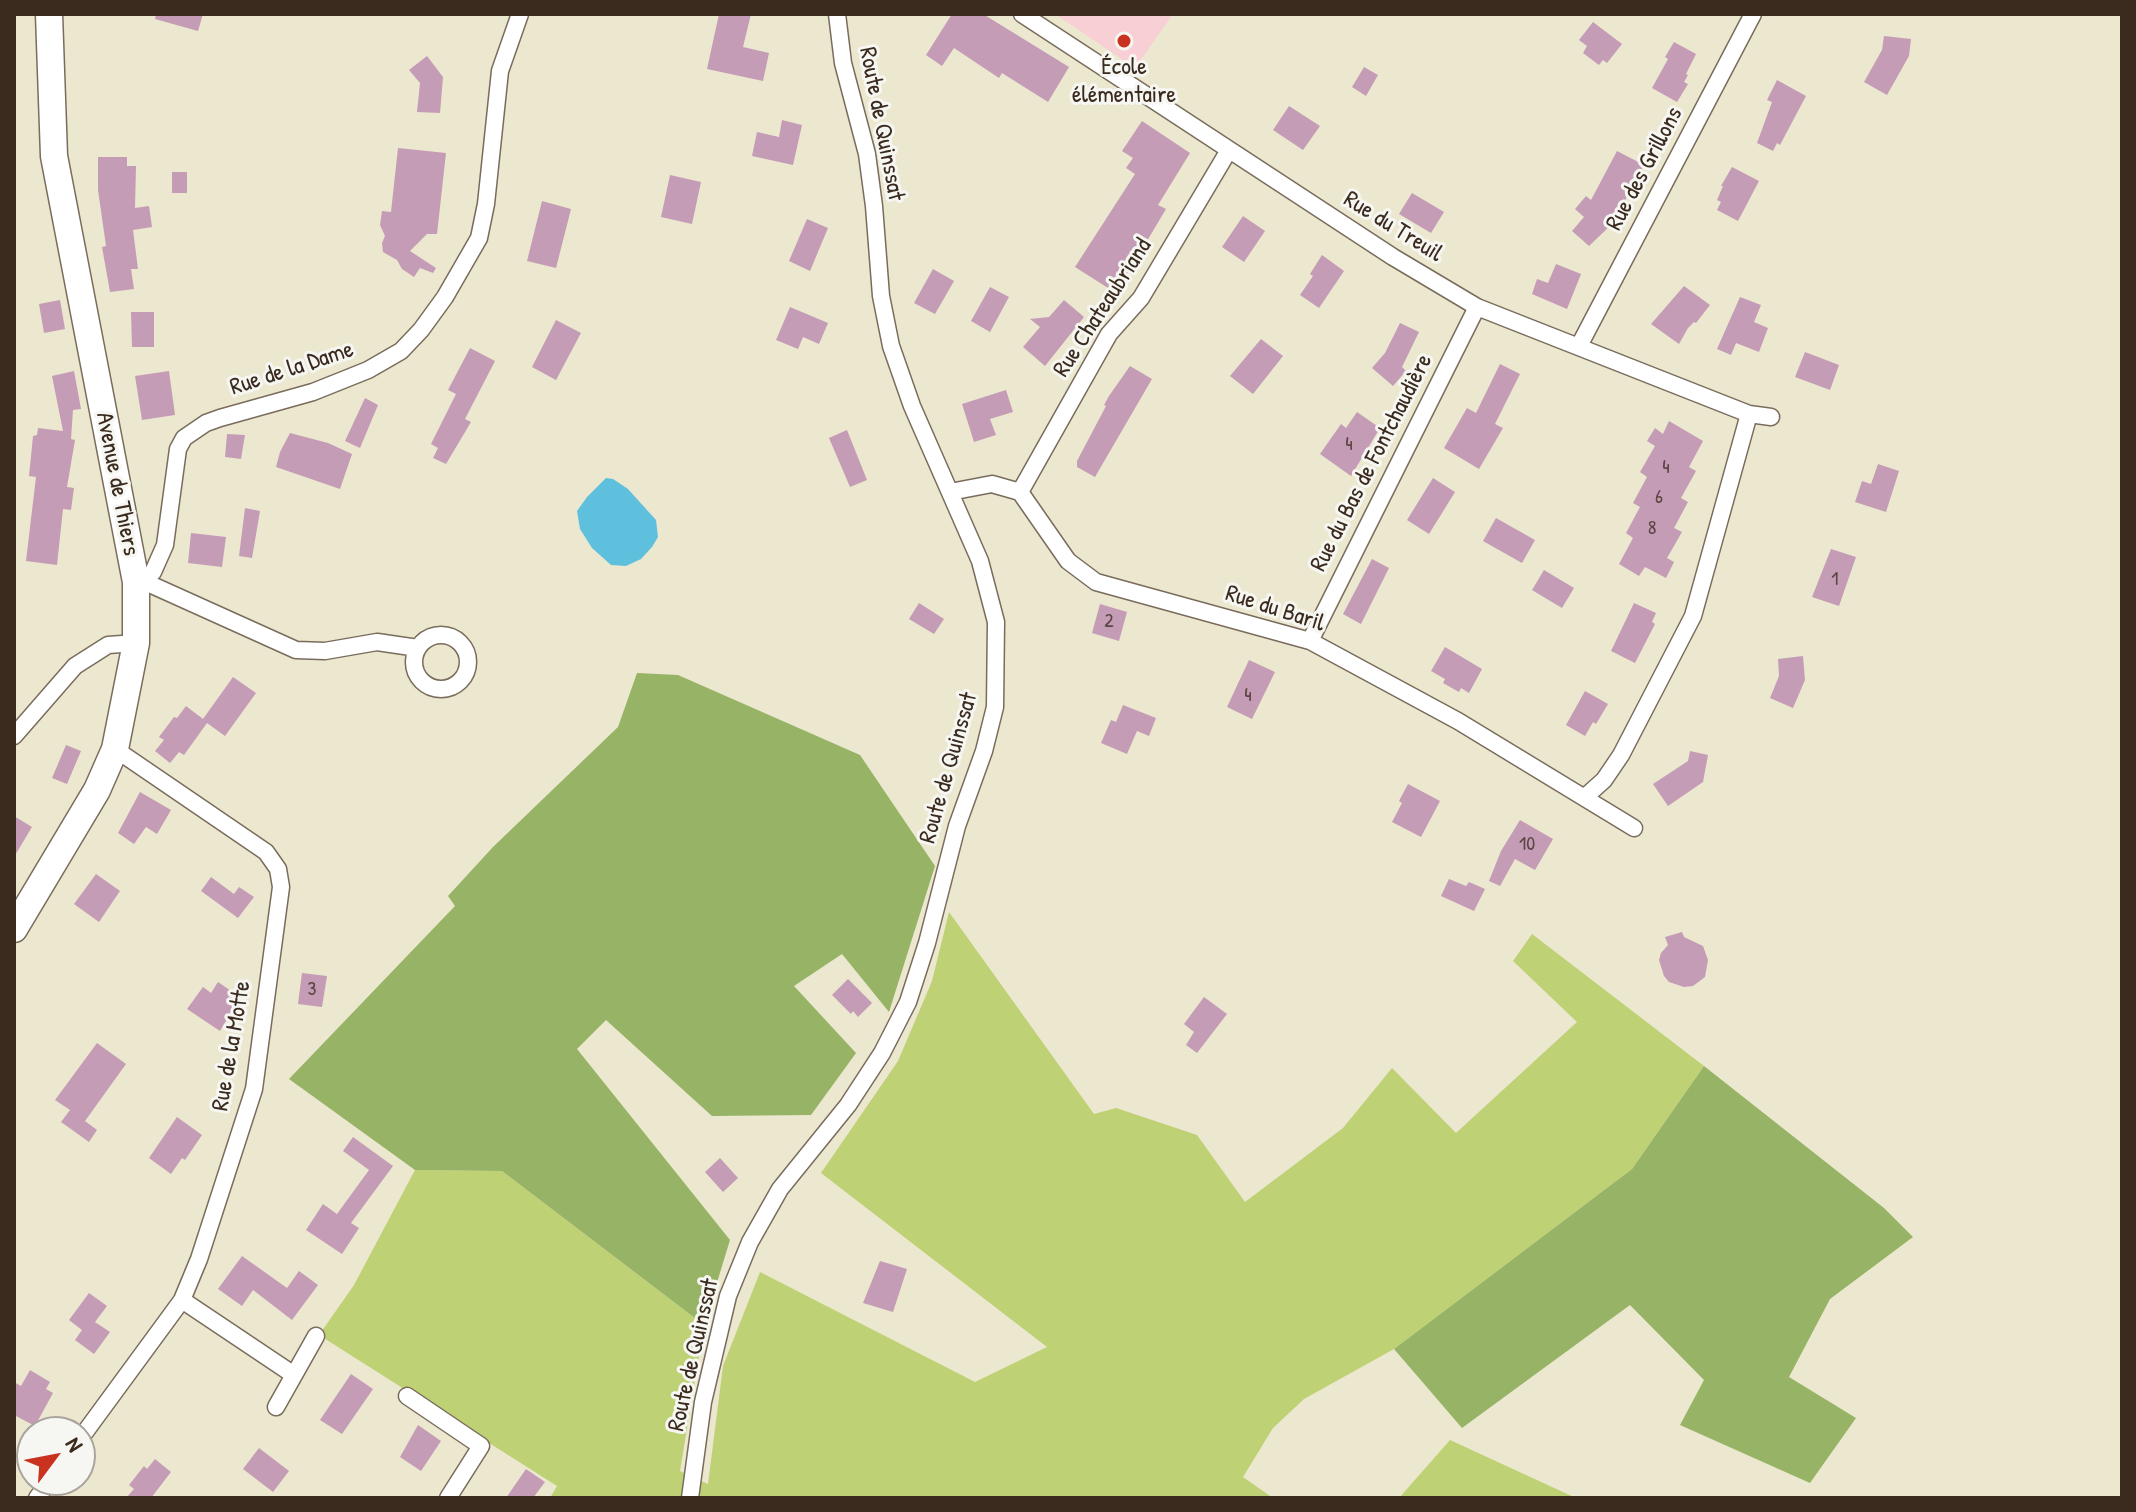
<!DOCTYPE html>
<html>
<head>
<meta charset="utf-8">
<style>
	body { margin:0 }
	#map { position:relative; width:2136px; height:1512px; overflow:hidden; background:#ece7cf; font-family:"Patrick Hand",sans-serif }
	canvas { display:block }
	.frame { position:absolute; inset:0; border:16px solid #3b2a1e; pointer-events:none }
	.north { position:absolute; left:16px; top:1416px; width:80px; height:80px; box-sizing:border-box; background:#f6f6f2; border:2px solid #aba49d; border-radius:50%; rotate:58deg; font-size:22px; font-weight:700; line-height:32px; text-align:center; color:#3b2a1e }
	.north::after { content:''; display:block; margin:auto; width:28px; height:36px; background:#c8321e; clip-path:polygon(50% 0,100% 100%,50% 72%,0 100%) }
</style>
</head>
<body>
<div id="map">
<canvas width="2136" height="1512"></canvas>
<div class="frame"></div>
<div class="north">N</div>
</div>
<script>
const ctx = document.querySelector('canvas').getContext('2d');
ctx.lineJoin = 'round';
function fillPath(path, color) { ctx.fillStyle = color; ctx.fill(path, 'evenodd'); }
const toPath = rows => new Path2D(rows.map(r => 'M' + r).join(''));
function stroke(path, color, width, dash) { ctx.strokeStyle = color; ctx.lineWidth = width; ctx.lineCap = dash ? 'butt' : 'round'; ctx.setLineDash(dash || []); ctx.stroke(path); }
function label(font, color, halo, rows, align = 'center') {
  ctx.font = font + ' "Patrick Hand",sans-serif'; ctx.lineWidth = 6; ctx.setLineDash([]); ctx.textBaseline = 'middle'; ctx.strokeStyle = halo; ctx.fillStyle = color; for (const [text, x, y, turn = 0] of rows) {
    ctx.save(); ctx.translate(x, y); ctx.rotate((+turn || 0) * Math.PI / 180); ctx.textAlign = isNaN(turn) ? turn : align; if (halo) ctx.strokeText(text, 0, 0); ctx.fillText(text, 0, 0); ctx.restore();
  }
}
fillPath(toPath([
	[1055,14,1173,14,1135,68]
]), '#f7cfd4');
fillPath(toPath([
	[949,912,1094,1114,1116,1108,1197,1135,1245,1202,1343,1128,1392,1068,1456,1133,1577,1022,1513,961,1532,934,1704,1066,1632,1169,1394,1349,1304,1399,1273,1428,1243,1477,1273,1498,550,1498,557,1486,319,1335,354,1285,415,1170,502,1171,704,1325,680,1471,708,1484,723,1366,760,1272,975,1382,1047,1347,821,1173,898,1061,932,981],
	[1450,1440,1576,1498,1399,1498]
]), '#bfd175');
fillPath(toPath([
	[637,673,678,675,860,755,935,866,889,1012,842,954,794,986,856,1053,811,1115,712,1116,606,1020,577,1049,730,1240,704,1325,502,1171,415,1170,289,1079,455,906,448,896,493,847,618,727],
	[1704,1066,1884,1208,1913,1237,1830,1299,1789,1377,1856,1418,1810,1483,1680,1425,1704,1380,1630,1305,1462,1428,1394,1349,1632,1169]
]), '#97b366');
fillPath(toPath([
	[606,478,613,479,628,489,656,520,658,537,652,547,641,559,626,566,611,565,592,548,580,529,577,511,587,497]
]), '#5fc0dd');
fillPath(toPath([
	[156,14,203,14,198,31,155,19],
	[719,14,751,14,743,47,769,53,763,81,707,69],
	[952,14,983,14,1069,67,1048,102,1002,73,999,78,954,48,942,66,926,55],
	[1593,22,1622,44,1607,63,1603,60,1599,65,1583,53,1587,46,1579,40],
	[1884,36,1911,39,1909,56,1887,95,1864,82,1882,50],
	[1674,42,1696,54,1686,74,1688,75,1684,82,1688,84,1677,102,1652,88,1668,59,1665,57],
	[427,56,443,77,440,113,417,112,420,83,409,70],
	[1364,67,1378,75,1366,96,1352,87],
	[1777,80,1806,96,1780,145,1777,143,1773,151,1757,143,1772,102,1767,100],
	[1289,106,1320,126,1303,150,1273,130],
	[782,120,802,125,793,165,752,156,757,132,779,137],
	[1142,121,1190,153,1158,205,1166,209,1116,293,1075,267,1135,174,1126,168,1133,158,1122,151],
	[398,148,446,153,437,234,427,234,410,251,436,268,433,273,420,268,414,277,402,269,397,260,383,252,382,243,385,236,380,225,382,211,391,212],
	[1617,151,1644,165,1613,223,1589,246,1572,231,1584,217,1575,209,1586,196,1591,200],
	[98,157,127,157,127,166,136,166,135,208,149,206,152,227,133,230,138,269,131,269,134,289,110,292,102,247,106,246,98,190],
	[1732,167,1759,181,1738,221,1717,210,1721,202,1717,200,1723,186,1721,186],
	[172,172,187,172,187,193,172,193],
	[670,175,701,182,692,224,661,217],
	[1412,193,1444,212,1431,233,1399,214],
	[542,201,571,209,556,268,527,261],
	[1243,216,1265,231,1244,262,1222,247],
	[807,219,828,228,810,271,789,261],
	[1322,255,1344,271,1319,308,1300,295,1313,276,1310,274],
	[1556,264,1581,274,1567,309,1532,294,1537,279,1548,283],
	[933,269,954,281,935,314,914,303],
	[1684,286,1710,305,1696,323,1694,322,1688,328,1679,344,1651,324],
	[990,287,1009,297,990,332,971,321],
	[1740,297,1761,305,1754,322,1768,328,1759,352,1736,343,1731,355,1717,349],
	[60,300,65,329,44,333,39,304],
	[1064,300,1084,317,1045,366,1023,347,1040,327,1030,319,1049,317],
	[790,307,828,323,819,344,803,337,798,349,776,340],
	[131,312,154,312,154,347,132,347],
	[556,320,581,333,556,380,532,367],
	[1400,323,1419,332,1402,367,1406,371,1393,386,1372,368,1385,353],
	[1261,339,1283,356,1253,394,1230,376],
	[470,348,495,361,465,419,471,422,446,464,433,458,438,448,431,444,456,394,448,390],
	[1805,352,1839,365,1830,390,1795,377],
	[1500,364,1520,374,1495,424,1503,428,1479,469,1444,448,1467,408,1476,413],
	[1130,366,1152,379,1095,477,1077,467,1077,461,1106,406,1104,405,1109,396],
	[74,371,81,409,73,410,71,439,75,440,67,487,74,488,71,510,63,509,57,565,26,561,36,477,29,476,33,436,37,435,38,428,63,431,52,376],
	[169,371,175,415,142,420,135,376],
	[1006,390,1013,412,990,419,996,435,974,442,962,404],
	[365,398,378,405,360,448,345,441],
	[1357,412,1380,428,1351,476,1320,454,1341,424,1346,428],
	[1669,421,1703,441,1689,467,1696,471,1681,498,1688,502,1674,528,1682,532,1667,558,1674,562,1666,578,1645,567,1639,576,1619,564,1633,538,1626,533,1640,507,1633,503,1647,477,1640,472,1655,446,1647,441,1655,428,1663,434],
	[847,430,867,480,850,487,829,438],
	[290,433,328,443,352,454,340,489,276,467,280,452],
	[227,434,245,435,241,459,225,457],
	[1878,464,1899,471,1886,512,1855,502,1862,481,1871,484],
	[1433,478,1455,492,1429,534,1407,520],
	[245,508,260,511,252,558,239,556],
	[1496,518,1535,540,1522,563,1483,541],
	[191,533,226,537,222,567,188,563],
	[1831,549,1856,557,1839,606,1812,597],
	[1372,559,1389,568,1361,624,1343,614],
	[1544,570,1574,588,1562,608,1532,590],
	[919,603,944,619,934,634,909,619],
	[1634,603,1656,613,1652,622,1655,624,1635,663,1611,651],
	[1100,604,1127,612,1119,641,1092,633],
	[1445,647,1482,669,1469,693,1461,688,1459,692,1443,683,1445,679,1431,671],
	[1803,656,1805,680,1793,708,1770,698,1779,676,1778,659],
	[1249,660,1275,672,1252,719,1227,707],
	[233,677,256,693,225,736,207,723,184,755,179,752,170,763,155,751,164,740,159,737,174,717,177,718,186,706,203,719],
	[1585,691,1608,704,1596,724,1593,722,1585,736,1566,725],
	[1123,705,1156,718,1149,736,1137,731,1127,754,1101,743,1111,720,1116,722],
	[66,745,81,751,67,784,52,778],
	[1690,751,1708,755,1703,782,1668,806,1653,784,1688,761],
	[1408,784,1440,801,1421,837,1392,822,1402,803,1399,801],
	[140,792,171,810,157,834,146,827,134,844,118,833],
	[14,816,32,827,14,857],
	[1520,820,1553,839,1535,870,1515,859,1500,886,1489,881,1501,851],
	[96,874,120,891,99,922,74,904],
	[211,877,234,894,239,887,254,897,238,918,201,891],
	[1449,879,1466,886,1469,882,1485,889,1474,911,1441,896],
	[1682,932,1684,937,1703,946,1708,960,1705,977,1693,986,1684,987,1669,982,1664,976,1659,960,1661,953,1668,945,1665,937],
	[302,973,327,976,322,1007,298,1004],
	[848,979,872,1003,858,1017,853,1011,851,1014,832,995],
	[218,982,240,997,220,1031,187,1009,203,987,211,993],
	[1204,997,1227,1014,1197,1053,1186,1045,1194,1032,1184,1024],
	[97,1043,126,1064,85,1121,97,1130,89,1142,61,1122,70,1110,55,1100],
	[177,1117,202,1135,185,1160,182,1158,171,1174,149,1158],
	[353,1137,393,1166,351,1223,359,1228,342,1254,306,1230,323,1204,337,1214,369,1170,343,1151],
	[720,1158,738,1178,723,1192,705,1172],
	[242,1256,287,1288,299,1271,318,1285,292,1320,253,1290,242,1306,218,1289],
	[880,1261,907,1269,893,1312,863,1303],
	[89,1293,107,1306,95,1322,110,1332,94,1354,75,1340,82,1330,69,1320],
	[30,1370,50,1382,46,1389,53,1393,35,1426,14,1415,14,1382,21,1386],
	[351,1374,373,1389,342,1434,320,1420],
	[418,1425,441,1441,421,1471,400,1457],
	[259,1448,289,1471,273,1492,243,1469],
	[155,1459,171,1472,151,1498,126,1498,134,1489,129,1485,144,1466,147,1469],
	[526,1469,545,1482,533,1498,506,1498]
]), '#c49cb6');
const street = toPath([
	[1022,14,1393,257,1477,307,1749,414,1771,417],
	[1579,346,1753,14],
	[950,492,992,484,1020,492,1068,561,1096,582,1310,641,1458,721,1634,828],
	[1020,492,1109,334,1141,298,1229,150],
	[143,581,296,650,325,651,377,642,418,648],
	[136,582,143,581,153,572,165,545,178,449,184,438,206,423,220,418,313,392,368,370,401,351,421,330,445,297,479,238,486,204,500,71,520,14],
	'414 662a27 27 0 1 1 54 0a27 27 0 1 1-54 0Z',
	[1310,641,1477,307],
	[14,736,75,666,108,645,136,643],
	[1585,797,1604,780,1621,755,1693,616,1749,414],
	[182,1300,294,1375],
	[407,1396,481,1446,448,1498],
	[276,1407,316,1336],
	[80,1439,182,1300,199,1259,254,1089,281,887,278,869,266,852,115,749],
	[37,1498,50,1480],
	[690,1498,703,1402,728,1296,750,1242,780,1189,848,1105,882,1053,908,1002,927,943,957,826,984,751,995,707,996,622,980,561,912,406,891,346,881,296,874,206,867,154,843,63,837,14]
]);
const primary = toPath([
	[14,929,97,790,115,749,136,643,136,582,54,156,49,14]
]);
stroke(street, '#796c5c', 19);
stroke(primary, '#796c5c', 29);
stroke(street, '#fff', 16);
stroke(primary, '#fff', 26);
for (const [x, y, r, color] of [
	[1124,41,8,"#c8321e"]
]) { const dot = new Path2D(); dot.arc(x, y, r, 0, 2 * Math.PI); ctx.fillStyle = color; ctx.fill(dot); stroke(dot, '#f6f6f2', 3); }
label('20px', '#5d4644', null, [
	["4",1349,445],
	["4",1666,468],
	["6",1659,498],
	["8",1652,529],
	["1",1835,580],
	["2",1109,622],
	["4",1248,696],
	["10",1527,845],
	["3",312,990]
]);
label('24px', '#3b2a1e', '#f6f6f2', [
	["École",1124,68],
	["élémentaire",1124,96]
]);
label('24px', '#3b2a1e', '#f6f6f2', [
	["Route de Quinssat",881,124,79],
	["Rue des Grillons",1645,169,-62],
	["Rue du Treuil",1393,227,32],
	["Rue Chateaubriand",1103,308,-57],
	["Rue de la Dame",292,369,-18],
	["Rue du Bas de Fontchaudière",1372,463,-63],
	["Avenue de Thiers",117,484,79],
	["Rue du Baril",1275,609,18],
	["Route de Quinssat",949,768,-74],
	["Rue de la Motte",232,1046,-80],
	["Route de Quinssat",694,1355,-77]
]);
</script>
</body>
</html>
